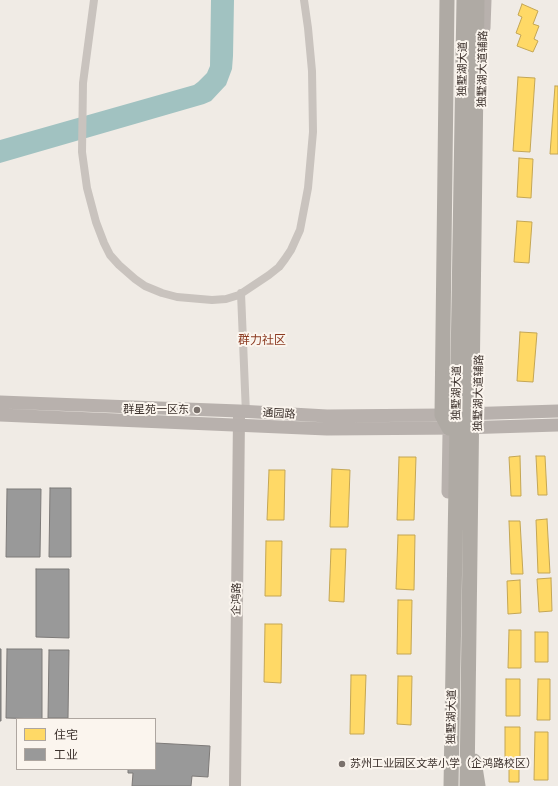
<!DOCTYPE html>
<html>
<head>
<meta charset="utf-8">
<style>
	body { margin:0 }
	#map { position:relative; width:558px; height:786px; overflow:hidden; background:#f0ebe5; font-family:"Archivo Narrow","Noto Sans SC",sans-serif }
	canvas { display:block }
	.legend { position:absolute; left:16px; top:718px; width:140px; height:52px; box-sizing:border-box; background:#fbf5ee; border:1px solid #aea6a0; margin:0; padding:5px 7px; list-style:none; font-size:12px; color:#3b302b }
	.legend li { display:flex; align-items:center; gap:8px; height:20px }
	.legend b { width:20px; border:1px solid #aea6a0 }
</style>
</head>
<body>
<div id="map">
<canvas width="558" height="786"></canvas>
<ul class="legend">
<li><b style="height:11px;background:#ffd966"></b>住宅</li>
<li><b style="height:11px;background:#999"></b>工业</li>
</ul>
</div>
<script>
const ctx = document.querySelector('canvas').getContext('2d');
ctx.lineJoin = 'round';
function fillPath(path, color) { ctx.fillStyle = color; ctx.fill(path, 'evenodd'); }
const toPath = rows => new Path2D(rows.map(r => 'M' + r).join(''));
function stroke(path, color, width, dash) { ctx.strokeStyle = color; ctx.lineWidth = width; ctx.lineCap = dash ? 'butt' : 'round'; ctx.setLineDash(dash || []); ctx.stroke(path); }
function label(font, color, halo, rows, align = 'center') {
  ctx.font = font + ' "Archivo Narrow","Noto Sans SC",sans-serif'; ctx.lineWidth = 4; ctx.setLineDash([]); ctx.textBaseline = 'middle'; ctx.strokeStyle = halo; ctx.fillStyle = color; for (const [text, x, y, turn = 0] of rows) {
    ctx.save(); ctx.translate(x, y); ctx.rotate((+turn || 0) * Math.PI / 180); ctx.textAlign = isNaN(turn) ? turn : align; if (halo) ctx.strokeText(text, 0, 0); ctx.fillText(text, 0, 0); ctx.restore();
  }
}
fillPath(toPath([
	[211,0,234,0,233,56,232,69,226,85,211,101,204,104,0,163,0,140,194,85,198,82,207,73,210,66]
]), '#a1c2c1');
const homes = toPath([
	[522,4,538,11,533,24,539,26,534,39,538,41,533,52,517,46,521,35,516,33,522,17,518,15,522,4],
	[518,77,535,78,530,152,513,151,518,77],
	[555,86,558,86,558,154,550,154,555,86],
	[519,158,533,159,531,198,517,197,519,158],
	[517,221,532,222,529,263,514,262,517,221],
	[520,332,537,333,533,382,517,381,520,332],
	[520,456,521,496,511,496,509,457,520,456],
	[536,456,545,456,547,495,538,495,536,456],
	[399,457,416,457,414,520,397,520,399,457],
	[332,469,350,470,348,527,330,527,332,469],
	[269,470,285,470,284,520,267,520,269,470],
	[547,519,550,573,538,573,536,520,547,519],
	[509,521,520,521,523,574,511,574,509,521],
	[398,535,415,535,414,590,396,589,398,535],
	[266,541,282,541,281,596,265,596,266,541],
	[331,549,346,549,344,602,329,601,331,549],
	[551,578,552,611,539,612,537,579,551,578],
	[520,580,521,613,508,614,507,581,520,580],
	[398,600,412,600,411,654,397,654,398,600],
	[265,624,282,624,281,683,264,682,265,624],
	[509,630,521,630,521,668,508,668,509,630],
	[535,632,548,632,548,662,535,662,535,632],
	[351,675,366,675,364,734,350,734,351,675],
	[398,676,412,676,411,725,397,724,398,676],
	[506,679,520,679,520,716,506,716,506,679],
	[538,679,550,679,550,720,537,720,538,679],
	[505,727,520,727,520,759,505,759,505,727],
	[535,732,548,732,548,780,534,780,535,732],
	[509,767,519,767,519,782,509,782,509,767]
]);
fillPath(homes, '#ffd966');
stroke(homes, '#c4a654', 1);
const industry = toPath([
	[50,488,71,488,71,557,49,557,50,488],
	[7,489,41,489,40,557,6,557,7,489],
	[36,569,69,569,69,638,36,637,36,569],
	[0,649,1,649,1,721,0,721,0,649],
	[7,649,42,649,42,719,6,718,7,649],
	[49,650,69,650,68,718,48,718,49,650],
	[155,743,210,746,208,777,192,776,191,786,132,786,133,773,128,773,128,769,155,769,155,743]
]);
fillPath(industry, '#999');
stroke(industry, '#7d7a78', 1);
stroke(toPath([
	[94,0,83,83,82,152,87,188,96,222,104,243,110,255,119,265,135,279,145,286,162,293,177,297,212,300,226,299,239,295,269,275,279,267,285,259,291,250,300,230,308,188,313,132,312,71,308,28,304,0],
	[241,293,246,414]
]), '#c9c3be', 8);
stroke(toPath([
	[235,786,239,417]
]), '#bab3ae', 12);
stroke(toPath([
	[484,28,485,0],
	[0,402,239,411,327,416,442,415],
	[462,414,558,411],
	[0,415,327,429,462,428,558,425],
	[448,492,450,374]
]), '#b8b1ad', 13);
stroke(toPath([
	[447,0,442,415,449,428],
	[474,761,478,786],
	[451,786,464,0],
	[467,786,477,0]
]), '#afaaa4', 15);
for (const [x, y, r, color] of [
	[197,410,4,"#7a716c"],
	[342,764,4,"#7a716c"]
]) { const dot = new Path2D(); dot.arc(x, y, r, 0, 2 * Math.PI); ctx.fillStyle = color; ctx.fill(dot); stroke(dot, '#fbf5ee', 1.5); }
label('11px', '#3b302b', '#fbf5ee', [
	["独墅湖大道",463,69,-89],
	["独墅湖大道辅路",483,69,-89],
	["独墅湖大道",457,393,-89],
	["独墅湖大道辅路",479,393,-89],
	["通园路",279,414,3],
	["企鸿路",237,599,-89],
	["独墅湖大道",452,717,-89]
]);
label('11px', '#3b302b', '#fbf5ee', [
	["群星苑一区东",189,410],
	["苏州工业园区文萃小学（企鸿路校区）",350,764,"left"]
], 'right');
label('12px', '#8c3b22', '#fbf5ee', [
	["群力社区",262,341]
]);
</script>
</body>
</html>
